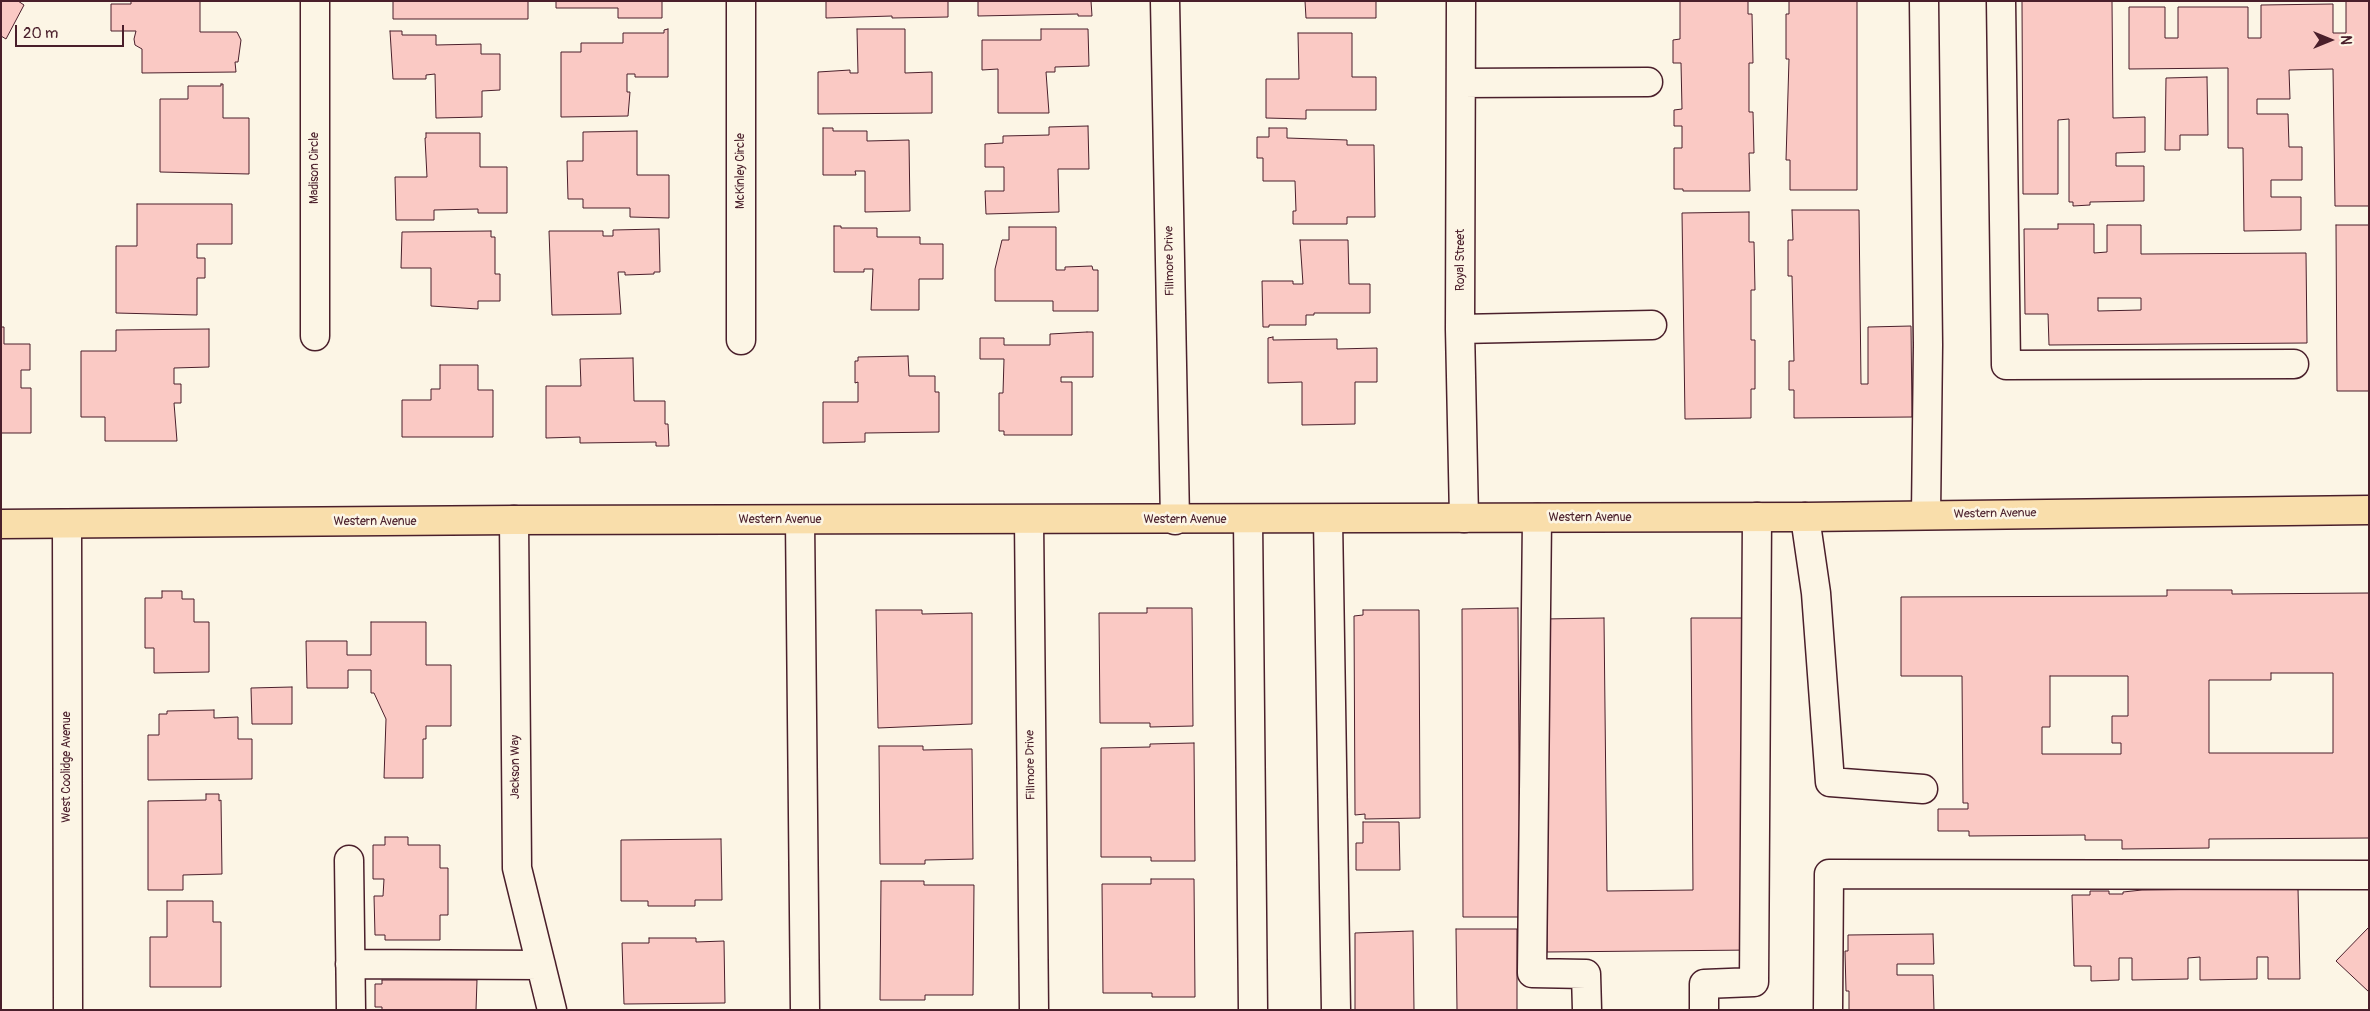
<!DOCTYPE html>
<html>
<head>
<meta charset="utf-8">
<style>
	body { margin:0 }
	#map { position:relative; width:2370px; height:1011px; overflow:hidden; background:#fcf5e5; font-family:Pangolin,sans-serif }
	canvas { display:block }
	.frame { position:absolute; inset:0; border:2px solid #4a1f2b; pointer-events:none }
	.north { position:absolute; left:2305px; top:15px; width:50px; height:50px; -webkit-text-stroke:4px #fcf5e5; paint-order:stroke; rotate:90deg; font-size:14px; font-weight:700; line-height:20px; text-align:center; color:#4a1f2b }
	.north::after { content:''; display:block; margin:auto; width:18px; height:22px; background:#4a1f2b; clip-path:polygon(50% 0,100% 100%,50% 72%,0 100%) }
	.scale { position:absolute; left:15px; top:25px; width:109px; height:22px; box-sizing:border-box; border:2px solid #4a1f2b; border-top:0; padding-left:6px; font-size:15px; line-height:18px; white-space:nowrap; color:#4a1f2b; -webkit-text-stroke:4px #fcf5e5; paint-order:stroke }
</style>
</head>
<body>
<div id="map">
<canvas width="2370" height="1011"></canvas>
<div class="frame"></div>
<div class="north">N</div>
<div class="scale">20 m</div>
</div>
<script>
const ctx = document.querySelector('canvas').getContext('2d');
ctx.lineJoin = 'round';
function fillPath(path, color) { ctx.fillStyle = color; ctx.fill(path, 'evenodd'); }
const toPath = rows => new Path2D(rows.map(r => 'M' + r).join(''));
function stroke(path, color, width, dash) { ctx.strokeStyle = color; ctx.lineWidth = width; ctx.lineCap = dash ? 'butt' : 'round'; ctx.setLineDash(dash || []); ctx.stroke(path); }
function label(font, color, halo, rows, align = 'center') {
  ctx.font = font + ' Pangolin,sans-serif'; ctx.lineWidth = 5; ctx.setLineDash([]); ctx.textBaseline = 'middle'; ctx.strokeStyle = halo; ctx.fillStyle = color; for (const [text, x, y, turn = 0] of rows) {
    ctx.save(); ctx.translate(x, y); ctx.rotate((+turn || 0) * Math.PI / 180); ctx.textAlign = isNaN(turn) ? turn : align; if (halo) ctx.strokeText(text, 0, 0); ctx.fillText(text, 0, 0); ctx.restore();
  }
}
const building = toPath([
	[1,1,18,1,24,5,6,39,1,36,1,1],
	[131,1,200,1,200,32,237,32,241,40,238,62,235,62,236,72,142,73,142,49,135,45,134,39,136,31,111,31,111,4,131,4,131,1],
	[393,1,528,1,528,19,393,19,393,1],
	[556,1,662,1,662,18,618,18,618,8,556,8,556,1],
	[826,1,948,1,948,17,892,18,892,16,826,18,826,1],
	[978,1,1091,1,1092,16,1078,16,1078,14,978,16,978,1],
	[1305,1,1376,1,1376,18,1306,18,1305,1],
	[1680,1,1748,1,1748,14,1752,14,1753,63,1749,63,1749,112,1753,112,1754,153,1749,153,1750,191,1683,191,1683,189,1674,189,1674,148,1682,148,1682,126,1674,126,1674,110,1682,109,1681,63,1673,63,1673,40,1680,39,1680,1],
	[1789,1,1857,1,1857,190,1790,190,1790,160,1786,160,1789,59,1786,59,1786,14,1789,14,1789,1],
	[2022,1,2112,1,2113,118,2145,117,2145,152,2116,153,2116,166,2144,166,2144,201,2090,202,2090,205,2073,206,2073,202,2069,202,2069,119,2058,120,2058,194,2023,194,2022,1],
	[2346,1,2369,1,2369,206,2335,206,2333,69,2289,70,2290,99,2257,99,2257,114,2288,114,2289,147,2302,147,2302,180,2271,180,2271,197,2301,197,2301,230,2244,231,2243,148,2228,148,2228,68,2129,69,2129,7,2165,7,2165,38,2178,38,2178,7,2248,7,2248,38,2261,38,2261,5,2333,4,2333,33,2346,33,2346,1],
	[668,29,668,77,635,77,635,74,627,74,627,92,630,92,628,116,561,117,561,52,581,52,581,43,623,43,623,33,664,33,664,30,668,29],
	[857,29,905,29,905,73,932,72,932,113,818,114,818,72,850,70,850,73,858,73,857,29],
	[1041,29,1088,29,1089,66,1055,67,1055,72,1046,72,1049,113,998,113,998,69,982,70,982,40,1041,40,1041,29],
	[390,31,402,31,402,35,436,35,436,45,481,44,481,54,500,54,500,90,482,91,482,117,436,118,435,74,426,75,426,79,393,79,390,31],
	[1298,33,1352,33,1352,77,1376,77,1376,110,1306,110,1306,119,1266,118,1266,79,1299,79,1298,33],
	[2207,77,2208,135,2180,135,2180,150,2165,150,2166,78,2207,77],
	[221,84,223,84,223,118,249,118,249,174,160,172,160,99,188,99,188,86,221,86,221,84],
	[1088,126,1089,169,1058,169,1059,212,986,214,985,191,1004,191,1004,167,985,167,985,144,1003,143,1003,136,1049,135,1049,127,1088,126],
	[823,128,833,128,833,131,867,131,867,141,909,140,910,211,865,212,865,171,855,171,856,175,823,175,823,128],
	[1269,128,1287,128,1287,138,1347,140,1347,145,1374,145,1375,217,1347,217,1347,224,1293,224,1293,211,1296,211,1295,181,1263,181,1263,158,1257,158,1257,137,1269,137,1269,128],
	[637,131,637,175,669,175,669,218,630,217,630,208,583,208,583,199,568,199,567,161,583,161,583,132,637,131],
	[426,133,480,133,480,167,507,167,507,213,478,213,478,209,434,210,434,220,396,220,395,177,427,177,425,138,426,138,426,133],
	[137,204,232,204,232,244,197,244,197,258,205,258,205,278,197,278,197,315,116,313,116,246,137,246,137,204],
	[1792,210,1859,210,1861,384,1868,384,1868,327,1911,326,1912,417,1794,418,1794,390,1789,390,1789,361,1794,361,1792,276,1788,276,1788,240,1793,240,1792,210],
	[1749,212,1749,242,1754,242,1755,290,1751,290,1751,340,1755,340,1755,389,1751,389,1751,418,1685,419,1682,213,1749,212],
	[2058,224,2094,224,2094,253,2107,252,2107,225,2141,225,2141,254,2306,253,2307,343,2049,345,2048,314,2025,314,2024,229,2058,229,2058,224],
	[2098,298,2141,298,2141,310,2098,311,2098,298],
	[2336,225,2369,225,2369,391,2337,391,2336,225],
	[834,226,841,226,841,228,877,228,877,237,920,237,920,244,943,244,943,279,919,279,919,310,871,310,873,269,864,269,864,272,834,272,834,226],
	[1009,227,1056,227,1056,270,1065,270,1065,267,1092,266,1093,270,1098,270,1098,311,1053,311,1053,301,995,301,995,269,1002,240,1009,240,1009,227],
	[659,229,660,272,654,272,654,274,625,275,625,272,618,272,621,314,552,315,549,231,603,231,603,236,613,236,613,230,659,229],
	[491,231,491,237,495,237,495,274,500,274,500,301,478,301,478,309,431,306,431,268,401,268,402,232,491,231],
	[1300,240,1348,240,1349,284,1370,284,1370,313,1314,313,1314,315,1306,315,1306,325,1269,325,1269,327,1263,327,1262,281,1293,281,1293,284,1303,284,1300,240],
	[1,327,4,327,4,344,30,344,30,370,21,370,21,388,31,388,31,433,1,433,1,327],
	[209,329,209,367,174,368,174,384,181,384,181,403,174,403,177,441,105,441,105,417,81,417,81,351,116,351,116,330,209,329],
	[1087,332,1093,332,1093,377,1061,377,1061,382,1072,382,1072,435,1004,435,1004,431,999,431,999,393,1003,393,1004,359,980,359,980,338,1004,338,1004,345,1050,345,1050,334,1087,332],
	[1273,337,1273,340,1337,339,1337,349,1377,348,1377,382,1355,382,1355,424,1302,425,1302,382,1268,383,1268,338,1273,337],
	[908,356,909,376,935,376,935,392,939,392,939,432,865,433,865,442,823,443,823,402,858,402,858,382,855,383,855,361,858,361,858,357,908,356],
	[633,358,634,401,665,401,665,424,668,424,669,446,656,446,656,442,580,443,580,437,546,438,546,386,581,386,580,359,633,358],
	[440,365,478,365,478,390,493,390,493,437,402,437,402,400,431,400,431,389,440,389,440,365],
	[2167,590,2232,590,2232,594,2369,593,2369,838,2209,839,2209,848,2122,849,2122,840,2085,840,2085,835,1969,836,1969,831,1938,831,1938,809,1968,809,1968,803,1963,803,1962,676,1901,676,1901,597,2167,596,2167,590],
	[2271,673,2333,673,2333,753,2209,753,2209,680,2271,680,2271,673],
	[2050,676,2128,676,2128,716,2112,716,2112,743,2121,743,2121,754,2042,754,2042,727,2050,727,2050,676],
	[162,591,182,591,182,599,194,599,194,622,209,622,209,672,154,673,154,648,145,648,145,598,162,598,162,591],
	[1147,608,1192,608,1193,726,1150,727,1150,723,1100,723,1099,613,1147,613,1147,608],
	[1518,608,1520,917,1463,917,1462,609,1518,608],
	[876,610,922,610,922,614,972,613,972,724,878,728,876,610],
	[1363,610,1419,610,1420,818,1365,819,1365,814,1355,815,1354,616,1363,615,1363,610],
	[1604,618,1607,891,1693,890,1691,618,1752,618,1753,950,1547,952,1544,619,1604,618],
	[371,622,426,622,426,665,451,665,451,726,426,726,426,739,423,739,423,778,384,778,386,719,374,693,371,693,371,670,348,670,348,688,307,688,306,641,347,641,347,655,371,655,371,622],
	[292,687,292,724,252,724,251,688,292,687],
	[214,710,214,718,238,717,238,739,252,739,252,779,148,780,148,735,159,735,159,714,167,714,167,711,214,710],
	[1194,743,1195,861,1151,861,1151,857,1101,857,1101,748,1150,747,1150,744,1194,743],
	[879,746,923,746,923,750,972,749,973,859,925,860,925,864,880,864,879,746],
	[206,794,219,794,219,801,221,800,222,874,183,875,183,890,148,890,148,801,206,800,206,794],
	[1363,822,1399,822,1400,870,1356,870,1356,843,1363,843,1363,822],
	[385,837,408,837,408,845,440,845,440,868,448,868,448,915,440,915,440,940,385,940,385,935,375,935,374,896,383,896,384,879,373,879,373,845,385,845,385,837],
	[721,839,722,900,695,900,695,906,648,906,648,901,621,901,621,840,721,839],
	[1151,879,1194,879,1195,997,1152,997,1152,993,1103,993,1102,884,1151,884,1151,879],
	[881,881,924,881,924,885,974,885,973,995,925,995,925,1000,880,1000,881,881],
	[2298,888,2300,979,2268,979,2268,957,2257,957,2257,979,2200,980,2200,957,2188,958,2188,979,2132,980,2132,958,2119,958,2119,980,2091,981,2091,966,2074,966,2072,895,2090,895,2090,891,2109,891,2109,894,2123,894,2123,892,2142,890,2298,888],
	[167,901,213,901,213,922,221,922,221,987,150,987,150,937,167,937,167,901],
	[2369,927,2369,992,2336,961,2369,927],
	[1456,929,1517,929,1517,1010,1457,1010,1456,929],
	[1413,931,1414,1010,1355,1010,1355,933,1413,931],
	[1933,934,1934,964,1897,964,1897,975,1933,975,1934,1010,1849,1010,1849,991,1846,991,1845,951,1848,951,1848,935,1933,934],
	[649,938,696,938,696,942,724,941,725,1003,624,1004,622,943,649,943,649,938],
	[382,980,477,980,476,1010,382,1010,382,1007,375,1007,375,984,382,984,382,980]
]);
fillPath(building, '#fac9c4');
stroke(building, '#4a1f2b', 1);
const minor = toPath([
	[315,1,315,336],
	[741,1,741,340],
	[1165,1,1175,520],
	[1461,1,1460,329,1464,518],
	[1924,1,1928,345,1926,515],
	[2001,1,2006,365,2294,364],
	[1461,83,1648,82],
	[1460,329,1652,325],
	[1805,517,1816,593,1830,782,1923,789],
	[1537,518,1532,973,1586,974,1587,1010],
	[1248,519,1253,1010],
	[1328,519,1336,1010],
	[514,520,517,868,552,1010],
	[800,520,805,1010],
	[1029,520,1034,1010],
	[67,525,68,1010],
	[349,860,351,1010],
	[350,964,541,965],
	[1704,1010,1704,984,1754,982,1757,517],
	[1828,1010,1829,874,2369,875]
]);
const major = toPath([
	[1,524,514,520,1805,517,2369,510]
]);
stroke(minor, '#4a1f2b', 31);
stroke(major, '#4a1f2b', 31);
stroke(minor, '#fcf5e5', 28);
stroke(major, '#f9deab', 28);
label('12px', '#4a1f2b', '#fcf5e5', [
	["Madison Circle",315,168,-90],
	["McKinley Circle",741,171,-90],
	["Royal Street",1461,260,-90],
	["Fillmore Drive",1170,261,-91],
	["Western Avenue",1995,514,-1],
	["Western Avenue",1590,518],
	["Western Avenue",780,520],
	["Western Avenue",1185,520],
	["Western Avenue",375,522],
	["Fillmore Drive",1031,765,-91],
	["West Coolidge Avenue",67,767,-90],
	["Jackson Way",516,767,-90]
]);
</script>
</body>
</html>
